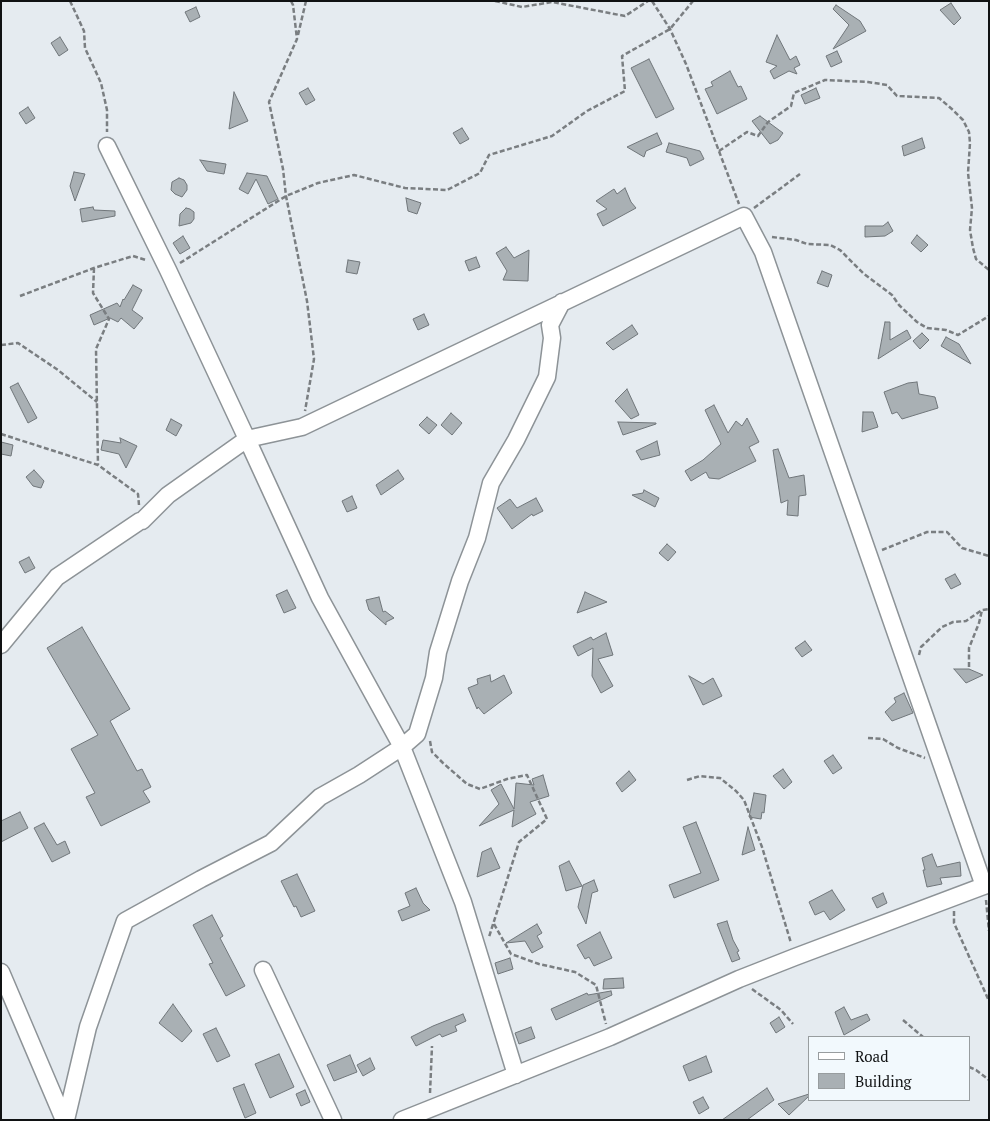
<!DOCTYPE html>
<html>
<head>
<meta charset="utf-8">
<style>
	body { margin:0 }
	#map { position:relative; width:990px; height:1121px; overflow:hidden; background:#e5ebf0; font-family:"PT Serif",serif }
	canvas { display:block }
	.frame { position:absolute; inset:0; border:2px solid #101213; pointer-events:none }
	.legend { position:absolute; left:808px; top:1036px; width:162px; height:65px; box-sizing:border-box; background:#f2f9fd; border:1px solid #989d9f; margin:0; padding:6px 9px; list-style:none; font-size:15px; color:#101213 }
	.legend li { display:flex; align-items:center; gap:10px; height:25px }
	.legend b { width:25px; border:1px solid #989d9f }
</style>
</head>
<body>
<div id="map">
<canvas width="990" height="1121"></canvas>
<div class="frame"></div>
<ul class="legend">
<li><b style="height:6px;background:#fff"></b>Road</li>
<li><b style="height:14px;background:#a9b0b4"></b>Building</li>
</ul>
</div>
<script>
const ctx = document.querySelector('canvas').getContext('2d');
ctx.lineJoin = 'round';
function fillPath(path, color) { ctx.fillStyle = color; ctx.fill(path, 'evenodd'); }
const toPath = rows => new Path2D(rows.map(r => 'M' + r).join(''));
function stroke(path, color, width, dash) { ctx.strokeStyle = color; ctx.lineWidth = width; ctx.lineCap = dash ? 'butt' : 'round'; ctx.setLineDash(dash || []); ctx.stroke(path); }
const building = toPath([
	[951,3,961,18,954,25,940,10,951,3],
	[836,5,860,21,866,31,833,49,849,25,833,9,836,5],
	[196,7,200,17,190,22,185,12,196,7],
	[777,35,790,60,796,56,800,65,794,68,797,74,789,71,774,79,770,71,777,66,766,62,777,35],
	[60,37,68,50,59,56,51,43,60,37],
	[837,51,842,62,831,67,826,56,837,51],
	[649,59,674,109,656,118,631,68,649,59],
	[730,71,738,87,741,86,747,99,717,114,705,89,713,86,711,82,730,71],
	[308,88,315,100,306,105,299,93,308,88],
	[816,88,820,98,805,104,801,95,816,88],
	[234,92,248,121,229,129,234,92],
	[28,107,35,118,26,124,19,113,28,107],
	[760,116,783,133,778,140,770,144,752,121,760,116],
	[462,128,469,139,460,144,453,133,462,128],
	[657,133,662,144,646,151,644,157,627,147,657,133],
	[922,138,925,148,904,156,902,146,922,138],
	[669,143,700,151,704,159,690,166,687,158,666,152,669,143],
	[200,160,226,164,224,174,207,171,200,160],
	[74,172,85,174,75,201,70,186,74,172],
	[247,173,267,176,278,199,268,204,256,179,248,194,239,189,247,173],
	[179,178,184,180,187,185,187,190,182,197,175,194,171,190,172,182,179,178],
	[625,188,631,202,636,208,603,226,597,214,607,209,596,201,614,189,617,194,625,188],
	[406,198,421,203,417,214,408,211,406,198],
	[93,207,94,210,115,211,115,216,82,222,80,209,93,207],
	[186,208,190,209,194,212,194,219,191,223,179,226,180,214,186,208],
	[888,222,893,231,885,236,865,237,865,226,883,226,888,222],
	[917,235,928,245,921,252,911,243,917,235],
	[183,236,190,248,180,254,173,243,183,236],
	[506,247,514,258,529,250,528,281,503,280,507,271,496,253,506,247],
	[476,257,480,267,469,271,465,261,476,257],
	[348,260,360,262,357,274,346,272,348,260],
	[822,271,832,275,828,287,817,283,822,271],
	[133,285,142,290,132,310,143,318,134,329,121,318,118,322,110,318,94,325,90,315,117,303,120,307,123,299,124,300,133,285],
	[424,314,429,325,418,330,413,319,424,314],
	[885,322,890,322,890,340,907,330,911,338,878,359,885,322],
	[632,325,638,334,613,350,606,343,632,325],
	[922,333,929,340,920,349,913,341,922,333],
	[946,337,959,344,971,364,941,346,946,337],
	[917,382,919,394,935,397,938,408,902,419,897,412,892,414,884,392,908,383,917,382],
	[18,383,37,418,28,423,10,387,18,383],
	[627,389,639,415,631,419,615,401,627,389],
	[714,405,728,433,736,421,742,426,747,418,759,442,749,447,756,461,719,479,709,478,706,472,691,481,685,471,703,460,721,444,705,410,714,405],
	[863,412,873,412,878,427,862,432,863,412],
	[451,413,462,423,452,435,441,425,451,413],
	[427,417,437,425,429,434,419,425,427,417],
	[171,419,182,425,176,436,166,430,171,419],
	[618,422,656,423,656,424,623,435,618,422],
	[120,438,137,446,126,468,119,454,101,450,103,440,121,443,120,438],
	[657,441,660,455,641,460,636,451,657,441],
	[1,442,13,445,11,456,1,454,1,442],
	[778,449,789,478,804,475,806,495,799,496,798,516,787,515,788,500,781,503,773,450,778,449],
	[34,470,44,481,41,488,33,486,26,477,34,470],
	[398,470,404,479,381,495,376,485,398,470],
	[644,490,659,498,655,507,632,495,643,493,644,490],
	[352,496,357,508,347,512,342,501,352,496],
	[536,498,543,511,533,516,532,514,512,529,497,508,510,499,517,508,536,498],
	[667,544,676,552,668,561,659,553,667,544],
	[29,557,35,568,25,573,19,562,29,557],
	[955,574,961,584,951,589,945,579,955,574],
	[287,590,296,608,284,613,276,595,287,590],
	[585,592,607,602,577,613,585,592],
	[379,597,383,612,385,611,394,618,386,622,386,625,369,610,366,600,379,597],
	[82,627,130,709,110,721,137,771,142,769,151,787,143,791,150,802,101,826,86,797,95,793,71,749,98,735,47,648,82,627],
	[606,633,613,655,598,659,613,686,601,693,592,676,593,648,578,656,573,646,591,637,593,640,606,633],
	[805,641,812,650,802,657,795,648,805,641],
	[954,669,969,669,983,675,966,683,954,669],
	[490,675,491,682,504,675,512,693,484,714,478,707,477,709,468,688,478,684,477,679,490,675],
	[689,676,703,684,713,678,722,696,703,705,689,676],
	[904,693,913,713,892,721,885,712,896,702,894,698,904,693],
	[833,755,842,768,833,774,824,761,833,755],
	[783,769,792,782,784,789,773,776,783,769],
	[629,771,636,780,622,792,616,783,629,771],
	[543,775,549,796,530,802,536,814,512,827,514,810,479,826,499,804,491,790,501,784,514,809,516,783,534,785,532,779,543,775],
	[754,793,766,795,764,813,762,812,761,819,749,817,754,793],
	[20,812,28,828,1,842,1,821,20,812],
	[696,822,719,880,674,898,669,885,701,873,683,827,696,822],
	[44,823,57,845,65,841,70,853,52,862,34,828,44,823],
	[748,827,755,850,742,855,748,827],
	[491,848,500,868,477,877,482,852,491,848],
	[932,854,937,867,960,862,961,876,940,878,942,884,927,887,923,870,925,870,922,858,932,854],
	[569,861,582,886,566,891,559,866,569,861],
	[297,874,315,911,301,917,296,906,294,907,281,881,297,874],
	[594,880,598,891,592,893,586,924,578,907,583,885,594,880],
	[416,888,423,903,430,910,402,921,398,911,410,906,405,893,416,888],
	[832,890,845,910,830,920,824,911,815,915,809,902,832,890],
	[883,893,887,903,877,908,872,898,883,893],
	[212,915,223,936,220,938,245,986,226,996,209,964,213,963,193,925,212,915],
	[727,921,733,940,739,951,737,952,740,959,732,962,717,924,727,921],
	[537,924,542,933,537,936,543,947,532,953,525,941,506,943,537,924],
	[600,932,612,958,594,966,589,957,585,959,577,945,600,932],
	[510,958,513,969,498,974,495,963,510,958],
	[623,978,624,988,603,989,604,979,623,978],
	[611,991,612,995,556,1020,551,1009,587,993,588,995,611,991],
	[173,1004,192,1031,182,1042,159,1023,173,1004],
	[844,1007,851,1020,867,1014,870,1020,844,1035,835,1012,844,1007],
	[463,1014,466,1021,455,1026,457,1031,442,1037,440,1034,416,1046,411,1037,433,1026,463,1014],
	[779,1017,785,1027,776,1033,770,1023,779,1017],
	[531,1027,535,1038,519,1044,515,1033,531,1027],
	[216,1028,230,1056,217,1062,203,1034,216,1028],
	[279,1054,294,1087,270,1098,255,1064,279,1054],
	[350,1055,357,1072,334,1081,327,1065,350,1055],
	[706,1056,712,1072,689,1081,683,1066,706,1056],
	[370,1058,375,1069,363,1076,357,1065,370,1058],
	[244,1084,256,1113,245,1118,233,1088,244,1084],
	[767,1088,774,1100,747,1120,722,1120,767,1088],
	[305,1090,310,1102,301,1106,296,1094,305,1090],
	[809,1094,809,1096,789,1115,778,1104,809,1094],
	[703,1097,709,1108,699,1114,693,1102,703,1097]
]);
fillPath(building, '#a9b0b4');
stroke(building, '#70767a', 1);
const minor = toPath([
	[1,645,57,577,140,521,142,521,168,495,247,439,168,270,107,146],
	[263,970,333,1120],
	[1,972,64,1120],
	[516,1075,463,902,402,747,320,598,247,439,302,427,744,216,763,252,984,886],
	[66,1120,88,1027,125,921,201,879,271,843,320,797,359,775,402,747,417,734,434,678,438,652,460,581,477,538,491,483,516,440,547,377,552,338,550,325,562,302],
	[402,1120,610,1037,739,979,795,957,989,884]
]);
stroke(minor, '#8d9397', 19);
stroke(toPath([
	[70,1,84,31,85,48,101,83,107,110,107,132],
	[291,1,293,5,297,39,269,102,283,169,286,196,307,301,314,359,305,411],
	[495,1,522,7,552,2,625,16,648,1],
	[652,1,670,29,686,64,739,204],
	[298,35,306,1],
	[719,151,747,132,758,136,768,122,791,106,794,93,825,80,868,82,887,85,897,96,939,98,953,110,963,120,969,132,970,143,968,173,972,208,970,230,973,248,976,259,989,270],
	[754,208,800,174],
	[772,237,796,240,807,244,830,245,840,250,864,274,892,295,899,305,917,322,927,328,946,330,958,335,989,316],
	[180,263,286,196,318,183,354,175,405,188,447,190,480,173,489,155,552,136,587,111,625,91,622,56,670,29,693,1],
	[94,268,93,293,109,319,96,349,98,465],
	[20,296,94,268,133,256,146,260],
	[1,345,18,343,58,370,97,402],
	[1,434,98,465,138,494,139,505],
	[882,550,927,532,947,532,962,548,989,556],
	[919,655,921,647,942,627,953,622,966,621,982,610,989,609],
	[969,667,969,648,979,623,982,610],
	[868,738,883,739,898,748,925,758],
	[430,741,432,752,443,763,467,784,480,789,507,779,527,775,547,819,519,842,489,937],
	[687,780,700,776,720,778,736,791,744,800,762,847,791,943],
	[986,900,989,931],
	[954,911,954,923,989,1001],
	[494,924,511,954,539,964,575,972,596,985,606,1024],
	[752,989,781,1010,793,1024],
	[903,1020,923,1037],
	[969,1067,976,1070,989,1080],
	[430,1093,432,1046]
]), '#7a7e81', 2.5, [5, 2.5]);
stroke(minor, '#fff', 16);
</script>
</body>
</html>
